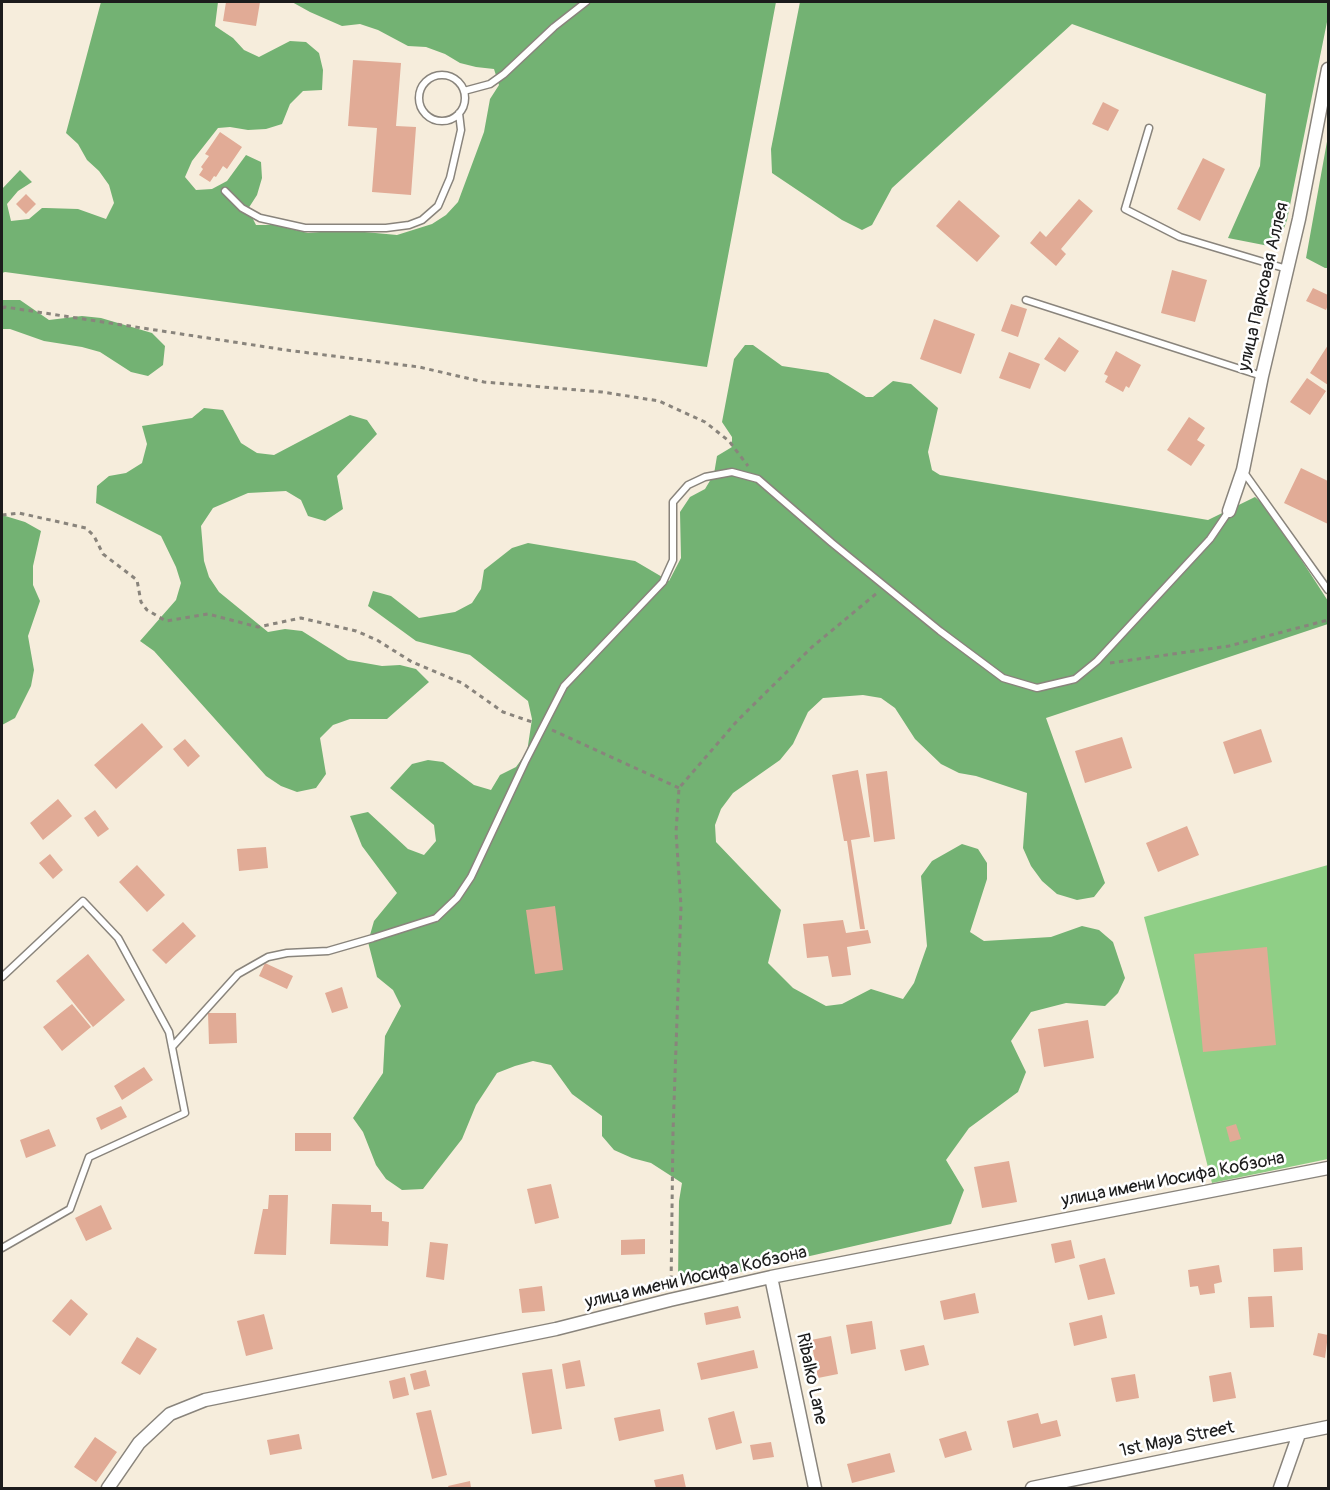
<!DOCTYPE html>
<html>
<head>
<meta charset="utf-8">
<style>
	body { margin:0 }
	#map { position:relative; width:1330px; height:1490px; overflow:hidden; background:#f6eddc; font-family:Pangolin,sans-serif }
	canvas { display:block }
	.frame { position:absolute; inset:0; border:3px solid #1c1c1c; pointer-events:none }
</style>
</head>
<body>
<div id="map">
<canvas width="1330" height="1490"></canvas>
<div class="frame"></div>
</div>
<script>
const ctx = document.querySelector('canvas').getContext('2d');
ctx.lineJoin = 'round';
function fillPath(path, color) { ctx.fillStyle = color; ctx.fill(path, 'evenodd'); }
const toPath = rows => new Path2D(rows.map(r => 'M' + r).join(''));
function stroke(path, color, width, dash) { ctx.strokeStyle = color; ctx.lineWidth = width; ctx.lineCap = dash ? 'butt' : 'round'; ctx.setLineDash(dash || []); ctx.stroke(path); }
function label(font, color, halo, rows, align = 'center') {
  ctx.font = font + ' Pangolin,sans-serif'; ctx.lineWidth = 5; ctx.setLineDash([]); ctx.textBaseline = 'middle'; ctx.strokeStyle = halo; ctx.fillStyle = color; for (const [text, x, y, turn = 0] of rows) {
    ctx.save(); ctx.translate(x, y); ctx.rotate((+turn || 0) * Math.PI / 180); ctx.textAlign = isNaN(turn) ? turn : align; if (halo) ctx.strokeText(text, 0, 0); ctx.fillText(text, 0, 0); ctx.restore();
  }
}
fillPath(toPath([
	[1328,865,1328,1159,1212,1183,1144,917]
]), '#8fcf86');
fillPath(toPath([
	[101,2,218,2,215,26,233,38,244,50,259,57,290,41,306,42,319,53,323,70,322,90,303,91,290,104,282,124,266,129,248,130,230,127,218,128,192,161,185,177,196,190,212,189,227,181,246,155,261,162,262,178,257,195,248,209,256,225,274,225,308,233,343,230,397,235,432,224,446,215,458,202,484,132,490,99,499,85,494,69,476,67,460,63,445,54,426,47,408,46,378,30,360,24,342,26,310,12,292,2,776,2,707,367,5,272,2,273,2,189,20,170,32,182,18,191,7,204,11,221,29,219,42,208,46,208,78,209,106,219,114,203,109,185,99,171,87,160,78,144,66,133],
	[800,2,1328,2,1328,17,1287,220,1280,239,1274,247,1228,238,1260,166,1266,94,1072,24,892,188,872,225,862,230,842,220,772,173,771,149],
	[1328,136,1328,268,1325,268,1306,258],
	[2,300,20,300,49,320,82,316,101,318,152,333,165,346,163,365,148,376,131,372,100,352,82,347,44,341,10,329,2,329],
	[745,345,753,345,782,366,828,373,866,397,873,397,893,381,911,384,938,408,928,452,932,470,940,475,1208,520,1255,497,1268,508,1328,601,1328,624,1046,718,1105,883,1094,897,1077,900,1057,894,1042,881,1031,866,1023,848,1027,793,976,776,959,773,941,764,915,739,895,708,881,698,863,695,823,698,808,712,793,744,780,760,733,793,721,809,715,825,716,842,781,910,768,963,793,988,826,1006,842,1004,871,989,903,999,914,983,927,946,921,876,932,861,962,844,978,849,987,863,987,879,970,932,984,941,1051,937,1082,926,1099,930,1113,942,1125,978,1118,993,1105,1006,1066,1003,1031,1012,1011,1041,1026,1072,1018,1092,969,1128,946,1160,964,1190,951,1224,713,1278,695,1285,678,1281,679,1201,682,1183,651,1163,632,1158,614,1150,602,1136,602,1116,572,1094,551,1065,533,1061,515,1066,497,1073,476,1105,462,1139,423,1189,402,1190,386,1179,376,1165,363,1132,353,1118,383,1073,385,1036,401,1006,393,990,377,977,368,942,374,921,397,893,362,846,350,816,368,812,408,849,424,855,436,841,434,825,390,788,412,764,428,760,443,762,474,785,491,790,500,775,516,767,527,752,532,719,528,701,470,655,416,641,368,606,373,591,391,596,419,618,455,612,472,603,481,589,484,570,512,548,528,543,635,561,669,581,681,558,680,512,690,497,705,489,714,474,717,456,732,447,732,437,722,422,734,359],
	[204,408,223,410,241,443,257,453,274,455,350,415,367,420,377,434,337,476,343,509,325,521,308,516,301,500,286,491,248,493,213,508,201,526,204,561,209,577,219,592,268,632,285,629,302,631,348,660,382,666,400,665,416,669,429,682,387,719,350,719,333,725,320,738,326,774,316,788,297,792,281,786,266,776,154,651,140,641,176,600,181,583,176,567,161,536,96,503,97,486,109,476,126,473,142,463,147,444,142,426,192,418],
	[2,515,25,522,41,531,33,566,33,585,40,601,28,636,34,670,31,686,15,718,2,725]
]), '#73b273');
fillPath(toPath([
	[226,2,260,2,256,26,223,21],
	[353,60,401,63,396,126,416,127,411,195,372,192,377,128,348,126],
	[1103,102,1119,110,1108,131,1092,124],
	[220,132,242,147,227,169,223,166,216,177,214,176,210,182,199,175,203,169,201,167,209,156,205,154],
	[1203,158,1225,169,1200,221,1177,209],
	[26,194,36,204,26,214,16,204],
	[1079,199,1093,211,1061,249,1066,254,1056,266,1030,243,1040,231,1046,237],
	[959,200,1000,236,977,262,936,226],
	[1172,270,1207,280,1195,322,1161,313],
	[1313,288,1328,295,1328,305,1326,310,1306,301],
	[1011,304,1027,309,1018,337,1001,331],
	[934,319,975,334,961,374,920,359],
	[1059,337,1079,351,1065,372,1044,359],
	[1328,345,1328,385,1310,373],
	[1116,351,1141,365,1129,388,1126,386,1123,392,1105,382,1108,376,1104,374],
	[1009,352,1040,364,1030,389,999,378],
	[1307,378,1326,391,1310,415,1290,402],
	[1189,417,1205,428,1197,440,1205,445,1191,466,1167,450],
	[1301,468,1328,481,1328,524,1284,503],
	[142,723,163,747,116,789,94,765],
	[1261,729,1272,762,1234,774,1223,742],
	[1122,737,1132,768,1085,783,1075,751],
	[185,739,200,756,188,767,173,749],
	[858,770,870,837,851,840,865,929,860,929,847,841,844,841,832,775],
	[887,771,895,839,874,842,866,774],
	[58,799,72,816,43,840,30,823],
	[95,810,109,829,98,837,84,818],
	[1187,826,1199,855,1158,872,1146,843],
	[266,847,268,868,239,871,237,849],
	[50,854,63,870,53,879,39,863],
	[137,865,165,895,147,912,119,882],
	[555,906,563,970,535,974,526,910],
	[843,920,846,933,868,930,871,943,847,947,851,975,832,977,828,956,807,958,803,924],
	[183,922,196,936,166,964,152,950],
	[1267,947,1276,1045,1203,1052,1194,954],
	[88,954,125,1000,93,1027,56,981],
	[265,963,293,976,287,989,259,976],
	[342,987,348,1008,332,1013,325,993],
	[72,1004,91,1027,62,1051,43,1027],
	[208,1013,236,1013,237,1043,209,1044],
	[1088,1020,1094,1058,1044,1067,1038,1029],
	[144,1067,153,1080,122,1100,114,1086],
	[121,1106,127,1117,101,1130,96,1118],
	[1236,1124,1241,1139,1230,1142,1226,1127],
	[49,1129,56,1146,26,1158,20,1140],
	[295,1133,331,1133,331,1151,295,1151],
	[1009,1161,1017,1202,982,1208,974,1167],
	[551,1184,559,1218,535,1224,527,1189],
	[269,1195,288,1195,286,1255,254,1254,263,1209,268,1209],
	[332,1204,371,1205,371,1212,382,1212,382,1221,389,1222,388,1246,330,1244],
	[101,1205,112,1229,86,1241,75,1218],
	[645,1239,645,1254,621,1255,621,1240],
	[1071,1240,1075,1258,1055,1263,1051,1244],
	[430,1242,448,1244,444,1280,426,1277],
	[1302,1247,1303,1270,1274,1272,1273,1249],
	[1105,1258,1115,1294,1088,1300,1079,1265],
	[1219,1265,1222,1282,1214,1284,1215,1293,1200,1295,1198,1286,1190,1287,1188,1270],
	[542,1286,545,1311,522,1313,519,1289],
	[975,1293,979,1313,944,1320,940,1301],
	[1272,1296,1274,1327,1250,1328,1248,1297],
	[71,1299,88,1314,70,1336,52,1321],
	[738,1306,741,1318,706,1325,704,1313],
	[264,1314,273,1349,246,1356,237,1321],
	[1102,1315,1107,1338,1074,1346,1069,1323],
	[872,1321,876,1349,851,1354,846,1325],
	[1318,1333,1328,1335,1325,1358,1313,1355],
	[831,1336,838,1374,818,1378,811,1340],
	[137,1337,157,1349,140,1375,121,1363],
	[924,1345,929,1365,905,1371,900,1350],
	[754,1350,758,1368,701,1380,697,1363],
	[580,1360,585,1386,566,1389,562,1364],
	[552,1369,562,1429,532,1434,522,1373],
	[426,1370,430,1386,414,1390,410,1374],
	[1231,1372,1236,1398,1213,1402,1209,1376],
	[1135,1374,1139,1398,1116,1402,1111,1378],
	[405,1377,409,1395,393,1399,389,1381],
	[660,1409,664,1431,619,1441,614,1418],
	[431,1410,447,1475,432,1479,416,1413],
	[734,1411,742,1443,716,1450,708,1418],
	[1038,1413,1041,1424,1057,1420,1061,1436,1013,1448,1007,1421],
	[966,1431,972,1450,945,1458,939,1439],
	[299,1434,302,1449,270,1455,267,1440],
	[95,1437,117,1452,96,1482,74,1467],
	[771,1442,774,1457,753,1460,750,1445],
	[890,1453,895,1472,852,1483,847,1464],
	[683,1474,686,1488,656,1488,654,1480],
	[470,1481,471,1488,449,1488,448,1486]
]), '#e1ab96');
const lane = toPath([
	'419 98a23 23 0 1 1 46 0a23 23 0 1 1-46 0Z',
	[464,91,490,84,504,74,554,27,586,2],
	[1149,128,1125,209,1180,237,1287,269],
	[225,191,242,208,260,218,305,228,386,228,409,225,422,220,438,206,450,178,461,130,459,113],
	[1026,300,1262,376],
	[1243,471,1328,590],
	[2,977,83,901,118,938,169,1032,185,1113,89,1157,70,1209,2,1248],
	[172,1047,238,974,268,957,287,953,328,951,373,938,436,918,457,898,471,877,525,762,564,686,663,582,673,560,673,502,688,485,705,477,732,472,758,479,832,543,940,631,1003,678,1037,688,1075,679,1097,661,1210,539,1229,511]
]);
const street = toPath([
	[1229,511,1243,470,1262,376,1299,219,1328,69],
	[771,1277,815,1488],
	[108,1488,139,1443,170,1414,205,1400,556,1329,670,1300,771,1277,1328,1168],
	[1032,1488,1328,1427],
	[1280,1488,1299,1434]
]);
stroke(lane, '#89847c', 9);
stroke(street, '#89847c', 15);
stroke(toPath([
	[2,308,5,307,286,350,419,367,484,382,602,392,659,401,705,422,729,441,748,466],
	[2,515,19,513,86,528,94,536,103,554,137,580,141,602,147,610,166,621,208,614,258,627,301,618,356,631,377,640,412,662,462,683,503,712,535,723],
	[1110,663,1229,646,1328,620],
	[552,730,679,788],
	[671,1289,673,1132,681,906,676,832,679,788,737,721,812,647,877,593]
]), '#89847c', 3, [4.5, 4.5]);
stroke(lane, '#fff', 6);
stroke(street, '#fff', 12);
label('18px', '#1c1c1c', '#fff', [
	["улица Парковая Аллея",1264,287,-77],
	["улица имени Иосифа Кобзона",1173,1180,-11],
	["улица имени Иосифа Кобзона",696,1278,-13],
	["Ribalko Lane",811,1379,78],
	["1st Maya Street",1177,1440,-12]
]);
</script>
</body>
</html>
